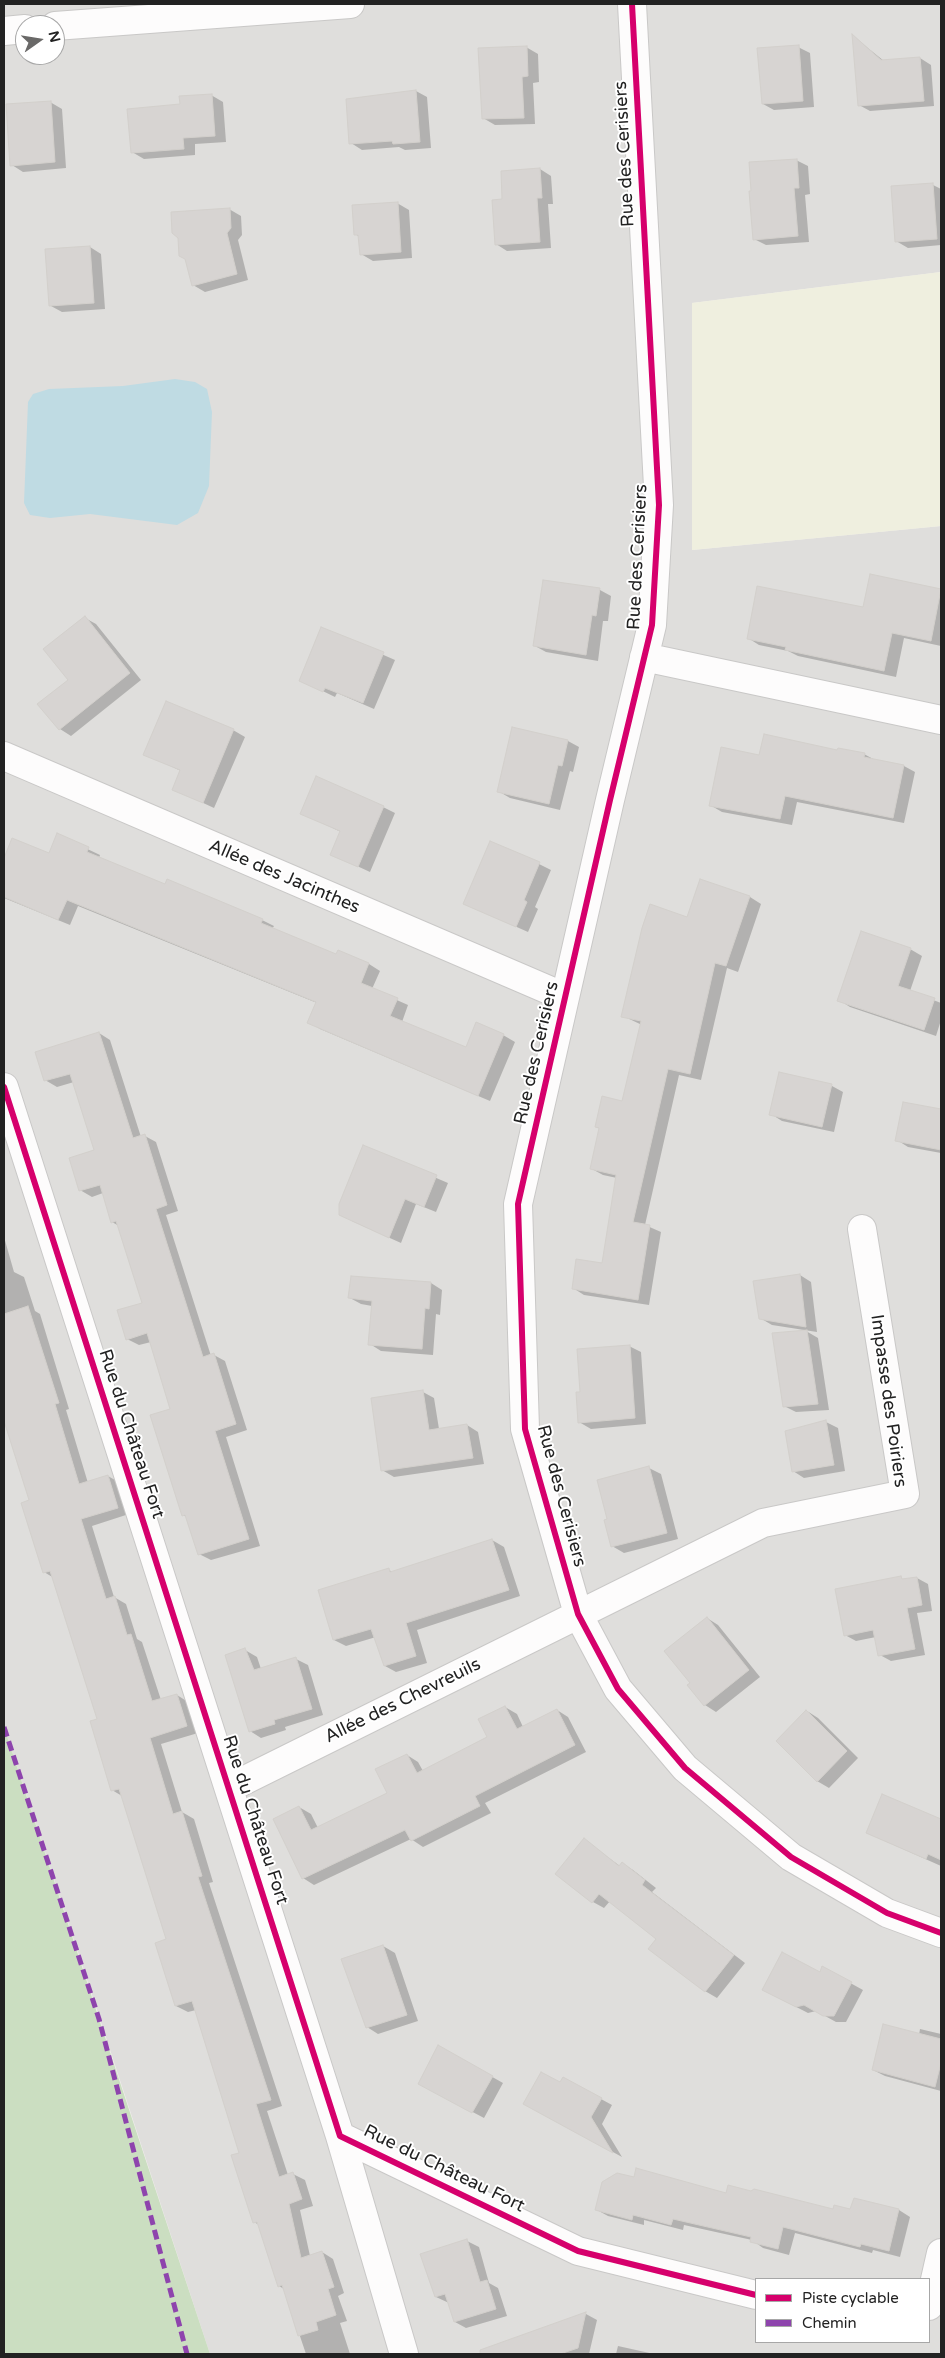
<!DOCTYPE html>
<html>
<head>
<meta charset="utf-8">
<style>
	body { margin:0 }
	#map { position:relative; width:945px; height:2358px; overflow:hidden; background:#f0eeeb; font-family:"Varela Round",sans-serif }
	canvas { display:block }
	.frame { position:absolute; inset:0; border:5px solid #222; pointer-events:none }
	.legend { position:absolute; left:755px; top:2278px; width:175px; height:65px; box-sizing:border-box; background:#fff; border:1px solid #a7a7a7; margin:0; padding:6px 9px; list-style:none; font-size:15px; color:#222 }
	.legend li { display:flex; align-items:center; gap:10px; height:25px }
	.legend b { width:25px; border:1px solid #a7a7a7 }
	.north { position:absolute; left:15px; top:15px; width:50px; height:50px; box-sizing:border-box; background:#fff; border:1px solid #a7a7a7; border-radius:50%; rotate:77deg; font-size:14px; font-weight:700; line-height:20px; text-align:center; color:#222 }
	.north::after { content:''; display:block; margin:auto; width:18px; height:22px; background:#6a6968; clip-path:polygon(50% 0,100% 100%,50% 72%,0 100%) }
</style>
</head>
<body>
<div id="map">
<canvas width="945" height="2358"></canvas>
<div class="frame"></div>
<ul class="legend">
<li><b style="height:6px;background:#d6006c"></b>Piste cyclable</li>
<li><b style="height:6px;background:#8e44ad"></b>Chemin</li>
</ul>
<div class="north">N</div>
</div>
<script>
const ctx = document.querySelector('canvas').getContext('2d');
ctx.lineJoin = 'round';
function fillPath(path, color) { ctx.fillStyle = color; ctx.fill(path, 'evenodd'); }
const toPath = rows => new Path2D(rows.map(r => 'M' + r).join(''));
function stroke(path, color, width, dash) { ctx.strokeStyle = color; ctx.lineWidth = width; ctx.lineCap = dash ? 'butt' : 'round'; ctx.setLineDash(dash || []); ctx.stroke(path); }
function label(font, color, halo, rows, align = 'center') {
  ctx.font = font + ' "Varela Round",sans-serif'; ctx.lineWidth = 4; ctx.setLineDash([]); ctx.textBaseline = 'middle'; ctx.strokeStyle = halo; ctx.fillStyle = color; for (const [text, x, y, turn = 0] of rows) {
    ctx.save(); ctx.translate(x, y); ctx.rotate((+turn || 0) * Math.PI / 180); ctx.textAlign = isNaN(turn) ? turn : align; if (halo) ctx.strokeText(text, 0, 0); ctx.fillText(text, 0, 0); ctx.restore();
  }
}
fillPath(toPath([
	[4,4,941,4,941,272,692,303,692,550,941,526,941,2354,210,2354,4,1727],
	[25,25,55,25,55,55,25,55],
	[756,2279,929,2279,929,2342,756,2342]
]), '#dfdedc');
fillPath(toPath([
	[941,272,941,526,692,550,692,303]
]), '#efefdf');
fillPath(toPath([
	[4,1727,99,2019,210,2354,4,2354]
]), '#cbdec1');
fillPath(toPath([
	[175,379,195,382,207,389,212,412,209,486,198,513,177,525,90,514,50,518,30,515,24,503,28,402,33,394,49,389,123,386]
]), '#bfdbe3');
fillPath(toPath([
	[853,36,884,61,920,58,931,65,934,106,870,111,859,105],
	[526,47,538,54,539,82,533,83,535,124,495,125,483,118],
	[798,47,810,53,814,107,774,110,763,104],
	[416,91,427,97,431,148,405,150,399,147,362,150,351,143],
	[211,95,223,102,226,142,195,144,195,155,144,159,132,152,181,105],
	[50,102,62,109,66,168,23,172,12,165],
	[796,160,808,166,810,194,805,195,809,242,766,245,754,239],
	[540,169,551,176,553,204,548,204,551,248,507,251,496,244,503,201],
	[933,185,941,189,941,245,908,248,896,241],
	[397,203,409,210,412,258,373,261,361,254,360,237,355,234],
	[229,209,241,216,242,235,238,240,248,280,205,292,193,285],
	[90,247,101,254,105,309,62,312,51,306],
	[871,576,941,591,941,646,904,638,896,677,798,656,788,651,759,645,748,638,864,609],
	[544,581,600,590,611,596,608,621,603,621,598,661,546,652,535,646],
	[85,618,96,624,141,680,71,736,60,729],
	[322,628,395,660,374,709,337,693,335,697,300,680],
	[233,730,245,737,214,808,173,789,181,771,145,754],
	[568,741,579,747,573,772,570,771,560,810,510,798,498,791],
	[838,751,864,754,875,760,904,766,915,772,904,823,797,802,792,825,722,812,710,805,760,757],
	[383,807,395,813,370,872,331,854,341,832,301,813],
	[58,835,100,855,99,858,166,886,262,920,274,926,272,929,337,956,339,952,369,964,380,971,372,989,408,1005,402,1022,467,1048,503,1035,515,1042,490,1101,320,1029,309,1022,317,1003,78,906,70,925,4,898,4,861,13,839,50,855],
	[539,864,551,870,535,907,538,909,528,932,465,904],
	[750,897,761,904,738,972,727,968,701,1080,679,1075,645,1225,661,1232,649,1305,584,1295,573,1288,603,1264,617,1178,603,1175,592,1169,601,1129,596,1127,623,1102,642,1025,623,1016,688,919],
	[910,949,922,956,910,991,941,1003,941,1020,936,1036,850,1007,839,1000],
	[99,1033,110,1040,141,1137,145,1136,156,1142,178,1211,166,1215,211,1356,214,1355,225,1361,247,1430,226,1437,260,1546,211,1560,199,1554,188,1518,183,1515,172,1410,151,1342,139,1345,127,1339,144,1304,119,1226,112,1222,103,1193,92,1197,80,1190,96,1151,74,1082,57,1087,45,1080],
	[832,1086,843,1092,834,1132,782,1121,771,1114],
	[904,1103,941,1111,941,1153,908,1147,897,1140],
	[364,1147,448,1183,436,1212,416,1204,401,1243,352,1221],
	[4,1237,14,1272,24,1277,35,1311,40,1314,69,1409,66,1410,88,1483,108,1476,120,1483,129,1514,92,1526,114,1597,126,1604,137,1639,142,1642,161,1700,177,1695,188,1702,198,1733,161,1744,182,1812,194,1819,213,1882,209,1883,282,2106,267,2111,288,2175,293,2174,305,2180,313,2206,300,2210,310,2256,322,2252,333,2259,344,2293,338,2296,347,2321,340,2323,350,2354,306,2354,284,2289,279,2286,259,2225,254,2222,241,2153,196,2010,188,2012,176,2006,168,1940,122,1796,112,1790,98,1720,54,1578,44,1572,30,1501,4,1418],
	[800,1275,811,1282,817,1332,772,1325,760,1318],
	[352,1277,431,1283,442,1290,440,1315,436,1314,433,1355,381,1351,370,1344,372,1306,361,1304,350,1298],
	[806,1331,818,1338,829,1410,796,1412,784,1406],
	[629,1346,641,1352,646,1424,591,1429,579,1422,582,1393],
	[423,1392,434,1398,439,1429,467,1425,478,1432,484,1464,394,1477,382,1470],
	[826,1422,838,1428,845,1471,804,1478,793,1471],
	[649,1468,661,1474,678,1539,624,1553,612,1546,609,1520],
	[492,1540,504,1547,520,1596,417,1630,427,1663,396,1672,385,1666,376,1637,346,1646,334,1640,319,1591,389,1570,394,1573],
	[900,1578,904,1580,917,1578,928,1584,932,1611,917,1613,925,1655,891,1661,880,1655,876,1637,856,1641,845,1635],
	[707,1618,718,1625,760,1677,716,1712,705,1705,689,1685,692,1683],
	[245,1650,257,1657,261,1669,296,1659,308,1665,323,1715,285,1727,286,1730,261,1738,250,1731],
	[505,1707,517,1714,523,1727,557,1710,568,1717,586,1752,485,1803,491,1813,423,1847,411,1839,314,1885,303,1878,299,1807,311,1814,318,1828,388,1793,407,1755,418,1762,423,1771,489,1738],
	[807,1711,818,1718,858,1758,829,1788,817,1781],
	[883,1796,941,1821,941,1866,867,1833],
	[584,1840,620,1866,622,1863,633,1870,656,1888,652,1892,745,1963,717,1998,705,1991,658,1939,610,1901,604,1908,593,1902],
	[383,1946,395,1953,418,2021,378,2034,367,2027],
	[823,1968,863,1990,846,2022,836,2022,816,2011,808,2013,775,1996,820,1974],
	[920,2029,941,2034,941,2091,885,2076,873,2070,919,2035],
	[439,2047,503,2083,484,2118,431,2090],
	[560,2084,601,2099,612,2105,602,2124,622,2157,536,2110],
	[727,2194,834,2211,851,2211,854,2199,899,2210,910,2217,900,2257,873,2250,872,2253,795,2233,789,2255,763,2248,752,2240,684,2225,683,2230,644,2220,644,2225,608,2216,597,2210],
	[467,2241,479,2247,489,2283,498,2288,507,2316,466,2328,455,2322,449,2303,436,2297],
	[586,2314,597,2320,589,2354,509,2354,505,2343],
	[618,2346,654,2354,616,2354]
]), '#0003');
const building = toPath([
	[852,34,881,60,920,57,924,101,858,106,852,34],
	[799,45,803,101,762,104,757,48,799,45],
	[527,46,528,76,522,77,524,118,482,119,478,48,527,46],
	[416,90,420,142,393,144,392,141,349,144,346,99,416,90],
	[212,94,215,136,183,138,184,149,131,153,127,109,180,104,179,96,212,94],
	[51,101,55,162,10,166,6,104,51,101],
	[797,159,799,188,794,188,798,236,753,240,749,191,751,191,749,162,797,159],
	[540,168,542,198,537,198,540,242,495,245,492,200,502,199,501,171,540,168],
	[933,183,937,239,895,242,891,186,933,183],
	[398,202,401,252,360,255,358,235,354,235,352,205,398,202],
	[230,208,231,228,227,233,237,274,192,286,185,259,179,256,178,238,172,233,171,212,230,208],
	[90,246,94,303,49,306,45,249,90,246],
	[870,574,941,589,931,641,892,633,884,671,785,650,786,647,747,639,757,586,863,607,870,574],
	[543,580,600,588,596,616,592,615,586,655,533,646,543,580],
	[85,616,130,673,59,730,37,704,68,680,43,649,85,616],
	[321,627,384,652,363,703,325,688,323,692,299,681,321,627],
	[166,701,234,729,203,803,172,790,180,770,143,755,166,701],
	[512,727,568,740,562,766,558,765,549,804,497,792,512,727],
	[764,734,837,750,838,748,865,753,864,757,904,765,893,818,785,796,780,819,709,806,721,747,759,755,764,734],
	[316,776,384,806,358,867,330,855,340,831,300,814,316,776],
	[57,833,89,847,87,852,165,884,167,879,263,919,261,923,336,954,338,950,369,963,361,983,398,998,390,1016,466,1047,476,1022,504,1034,478,1096,307,1023,316,1002,67,900,58,920,4,897,4,858,12,838,49,853,57,833],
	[490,841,540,862,524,900,527,902,516,927,463,904,490,841],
	[700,879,750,896,726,966,715,963,690,1074,668,1069,633,1222,650,1225,638,1300,572,1289,576,1259,602,1263,616,1175,590,1169,599,1128,595,1127,602,1096,622,1101,641,1021,621,1017,642,928,650,904,687,917,700,879],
	[861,931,911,948,898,986,935,998,924,1030,837,1001,861,931],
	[99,1032,133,1138,145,1134,167,1205,156,1209,203,1357,214,1353,236,1424,215,1431,249,1539,198,1555,185,1515,182,1516,150,1415,170,1409,147,1333,126,1340,117,1310,142,1303,116,1221,111,1223,100,1185,79,1191,69,1158,94,1150,70,1074,44,1081,35,1052,99,1032],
	[779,1072,832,1084,822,1127,769,1115,779,1072],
	[903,1102,941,1109,941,1150,895,1141,903,1102],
	[363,1145,437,1175,424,1207,405,1199,389,1238,339,1215,339,1204,363,1145],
	[800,1274,806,1327,759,1319,753,1281,800,1274],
	[351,1276,431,1282,429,1309,425,1308,422,1349,368,1345,372,1301,348,1298,351,1276],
	[28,1306,59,1403,55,1404,79,1484,108,1475,118,1508,81,1519,106,1599,115,1596,127,1635,131,1634,152,1701,177,1694,187,1726,150,1738,173,1814,182,1811,202,1876,198,1877,271,2100,256,2104,279,2177,293,2172,302,2199,289,2204,301,2258,322,2251,334,2287,328,2289,336,2315,316,2322,318,2330,298,2336,282,2285,278,2287,257,2222,253,2223,231,2155,239,2153,192,2001,175,2006,155,1943,166,1939,119,1789,111,1791,90,1721,97,1719,50,1571,43,1573,21,1503,29,1500,4,1421,4,1314,28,1306],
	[807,1330,818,1404,783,1407,772,1333,807,1330],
	[630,1345,635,1418,578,1423,576,1392,580,1392,577,1349,630,1345],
	[423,1390,429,1430,467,1424,473,1458,381,1471,371,1398,423,1390],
	[826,1420,834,1465,792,1472,785,1431,826,1420],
	[649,1466,667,1533,611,1547,604,1520,607,1519,597,1480,649,1466],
	[492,1539,509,1590,406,1623,416,1656,384,1666,371,1629,333,1640,318,1590,389,1568,390,1572,492,1539],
	[901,1576,902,1579,917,1577,922,1605,907,1608,915,1649,878,1656,873,1630,844,1636,835,1589,901,1576],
	[707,1617,749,1670,704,1706,687,1685,690,1683,664,1651,707,1617],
	[245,1648,254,1670,296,1657,312,1709,274,1720,275,1724,249,1732,225,1655,245,1648],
	[505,1706,517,1729,557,1709,575,1745,475,1796,480,1806,411,1841,405,1830,302,1879,273,1819,299,1806,311,1830,387,1793,375,1769,407,1754,417,1773,487,1737,478,1719,505,1706],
	[806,1710,847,1751,817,1782,776,1741,806,1710],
	[882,1794,941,1819,941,1860,928,1854,926,1859,866,1833,882,1794],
	[584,1838,619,1866,622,1862,645,1880,642,1885,734,1955,705,1992,648,1949,656,1939,599,1894,592,1903,555,1874,584,1838],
	[383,1945,407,2015,366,2028,341,1959,383,1945],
	[782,1952,820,1972,822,1966,852,1982,834,2016,823,2016,804,2005,796,2007,762,1990,782,1952],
	[883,2024,941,2039,941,2063,935,2087,872,2070,883,2024],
	[438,2045,493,2076,472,2113,418,2084,438,2045],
	[541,2072,560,2082,563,2077,602,2098,591,2117,613,2153,523,2104,541,2072],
	[636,2168,726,2193,728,2185,751,2191,754,2189,833,2209,834,2205,850,2209,854,2198,899,2209,889,2251,861,2244,860,2247,783,2227,778,2249,750,2242,751,2237,673,2219,671,2225,633,2215,632,2220,595,2210,602,2182,617,2173,634,2177,636,2168],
	[467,2239,480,2282,487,2280,496,2309,454,2322,445,2294,435,2297,420,2254,467,2239],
	[586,2312,578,2348,560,2354,480,2354,480,2350,586,2312]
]);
fillPath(building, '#d7d4d2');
stroke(building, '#d3d0cc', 1);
const street = toPath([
	[632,4,659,505,652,625,610,800,518,1204,525,1429,578,1614,618,1689,685,1768,791,1857,887,1913,941,1933],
	[55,26,350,4],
	[4,31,25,29],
	[644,657,941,720],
	[4,756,565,997],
	[4,1087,340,2136,578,2251,756,2295],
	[229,1788,763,1523,905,1494,862,1229],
	[340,2136,404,2354],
	[929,2306,941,2253]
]);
stroke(street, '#c9c8c7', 30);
stroke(street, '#fdfcfc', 28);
stroke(toPath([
	[4,1727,99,2019,187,2354]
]), '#8e44ad', 5, [10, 5]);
stroke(toPath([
	[632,4,659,505,652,625,610,800,518,1204,525,1429,578,1614,618,1689,685,1768,791,1857,887,1913,941,1933],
	[4,1087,340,2136,578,2251,756,2295]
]), '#d6006c', 6);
label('18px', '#222', '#fff', [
	["Rue des Cerisiers",625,154,-93],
	["Rue des Cerisiers",638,557,-87],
	["Allée des Jacinthes",284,877,23],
	["Rue des Cerisiers",537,1053,-77],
	["Impasse des Poiriers",888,1401,82],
	["Rue du Château Fort",131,1434,72],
	["Rue des Cerisiers",561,1496,75],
	["Allée des Chevreuils",403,1701,-26],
	["Rue du Château Fort",255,1820,72],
	["Rue du Château Fort",444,2169,26]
]);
</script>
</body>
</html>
